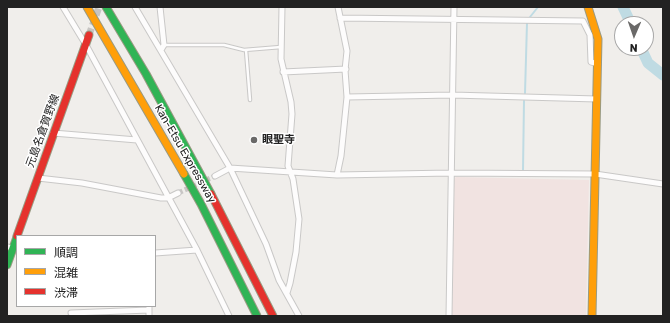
<!DOCTYPE html>
<html>
<head>
<meta charset="utf-8">
<style>
	body { margin:0 }
	#map { position:relative; width:670px; height:323px; overflow:hidden; background:#f0eeeb; font-family:Rubik,"Noto Sans JP",sans-serif }
	canvas { display:block }
	.frame { position:absolute; inset:0; border:8px solid #222; pointer-events:none }
	.legend { position:absolute; left:16px; top:235px; width:140px; height:72px; box-sizing:border-box; background:#fff; border:1px solid #a7a7a7; margin:0; padding:5px 7px; list-style:none; font-size:12px; color:#222 }
	.legend li { display:flex; align-items:center; gap:8px; height:20px }
	.legend b { width:20px; border:1px solid #a7a7a7 }
	.north { position:absolute; left:614px; top:16px; width:40px; height:40px; box-sizing:border-box; background:#fff; border:1px solid #a7a7a7; border-radius:50%; rotate:182deg; font-size:11px; font-weight:700; line-height:16px; text-align:center; color:#222 }
	.north::after { content:''; display:block; margin:auto; width:14px; height:18px; background:#6a6968; clip-path:polygon(50% 0,100% 100%,50% 72%,0 100%) }
</style>
</head>
<body>
<div id="map">
<canvas width="670" height="323"></canvas>
<div class="frame"></div>
<ul class="legend">
<li><b style="height:5px;background:#30b455"></b>順調</li>
<li><b style="height:5px;background:#ff9f0a"></b>混雑</li>
<li><b style="height:5px;background:#e5322d"></b>渋滞</li>
</ul>
<div class="north">N</div>
</div>
<script>
const ctx = document.querySelector('canvas').getContext('2d');
ctx.lineJoin = 'round';
function fillPath(path, color) { ctx.fillStyle = color; ctx.fill(path, 'evenodd'); }
const toPath = rows => new Path2D(rows.map(r => 'M' + r).join(''));
function stroke(path, color, width, dash) { ctx.strokeStyle = color; ctx.lineWidth = width; ctx.lineCap = dash ? 'butt' : 'round'; ctx.setLineDash(dash || []); ctx.stroke(path); }
function label(font, color, halo, rows, align = 'center') {
  ctx.font = font + ' Rubik,"Noto Sans JP",sans-serif'; ctx.lineWidth = 3; ctx.setLineDash([]); ctx.textBaseline = 'middle'; ctx.strokeStyle = halo; ctx.fillStyle = color; for (const [text, x, y, turn = 0] of rows) {
    ctx.save(); ctx.translate(x, y); ctx.rotate((+turn || 0) * Math.PI / 180); ctx.textAlign = isNaN(turn) ? turn : align; if (halo) ctx.strokeText(text, 0, 0); ctx.fillText(text, 0, 0); ctx.restore();
  }
}
fillPath(toPath([
	[456,177,589,180,586,316,452,316,454,179]
]), '#f1e3e1');
stroke(toPath([
	[530,17,538,7],
	[525,93,527,23],
	[523,170,524,101]
]), '#bfdbe3', 2);
stroke(toPath([
	[623,7,631,24],
	[641,48,648,63,663,75]
]), '#bfdbe3', 11);
stroke(toPath([
	[178,193,215,176]
]), '#c7c5c3', 5, [5, 2.5]);
stroke(toPath([
	[89,35,99,7]
]), '#c7c5c3', 7, [7, 3.5]);
const lane = toPath([
	[165,45,224,45,244,50,281,47],
	[246,50,250,100]
]);
const street = toPath([
	[63,7,86,45,197,250,229,316],
	[135,7,230,168,266,244,279,280,299,316],
	[160,7,164,45,161,50],
	[282,7,281,59,291,102,292,114,288,166,293,179,299,219,296,252,290,283,287,293],
	[340,18,583,21,590,35,591,62,598,64],
	[283,72,346,69],
	[347,97,452,95,597,99],
	[53,133,137,140],
	[337,175,341,156,347,97,345,70,347,51,338,7],
	[215,176,230,168,337,175,451,173,595,174,663,184],
	[38,178,82,183,161,198,168,198,178,193],
	[7,247,17,248],
	[155,253,197,250],
	[149,306,149,316],
	[71,313,149,310],
	[449,316,454,7]
]);
const fast = toPath([
	[106,7,146,74,211,194],
	[184,174,201,204,257,316],
	[7,265,17,237]
]);
const slow = toPath([
	[87,7,184,174],
	[588,7,598,39,592,316]
]);
const jam = toPath([
	[211,194,273,316],
	[17,236,89,35]
]);
stroke(lane, '#c9c8c7', 4.5);
stroke(street, '#c9c8c7', 7);
stroke(fast, '#999a82', 9);
stroke(slow, '#999a82', 9);
stroke(jam, '#999a82', 9);
stroke(lane, '#fdfcfc', 2.5);
stroke(street, '#fdfcfc', 5);
stroke(fast, '#30b455', 7);
stroke(slow, '#ff9f0a', 7);
stroke(jam, '#e5322d', 7);
for (const [x, y, r, color] of [
	[254,140,4,"#6a6968"]
]) { const dot = new Path2D(); dot.arc(x, y, r, 0, 2 * Math.PI); ctx.fillStyle = color; ctx.fill(dot); stroke(dot, '#fff', 1.5); }
label('11px', '#222', '#fff', [
	["元島名倉賀野線",43,131,-70],
	["Kan-Etsu Expressway",185,154,60]
]);
label('bold 11px', '#222', '#fff', [
	["眼聖寺",262,140]
], 'left');
</script>
</body>
</html>
